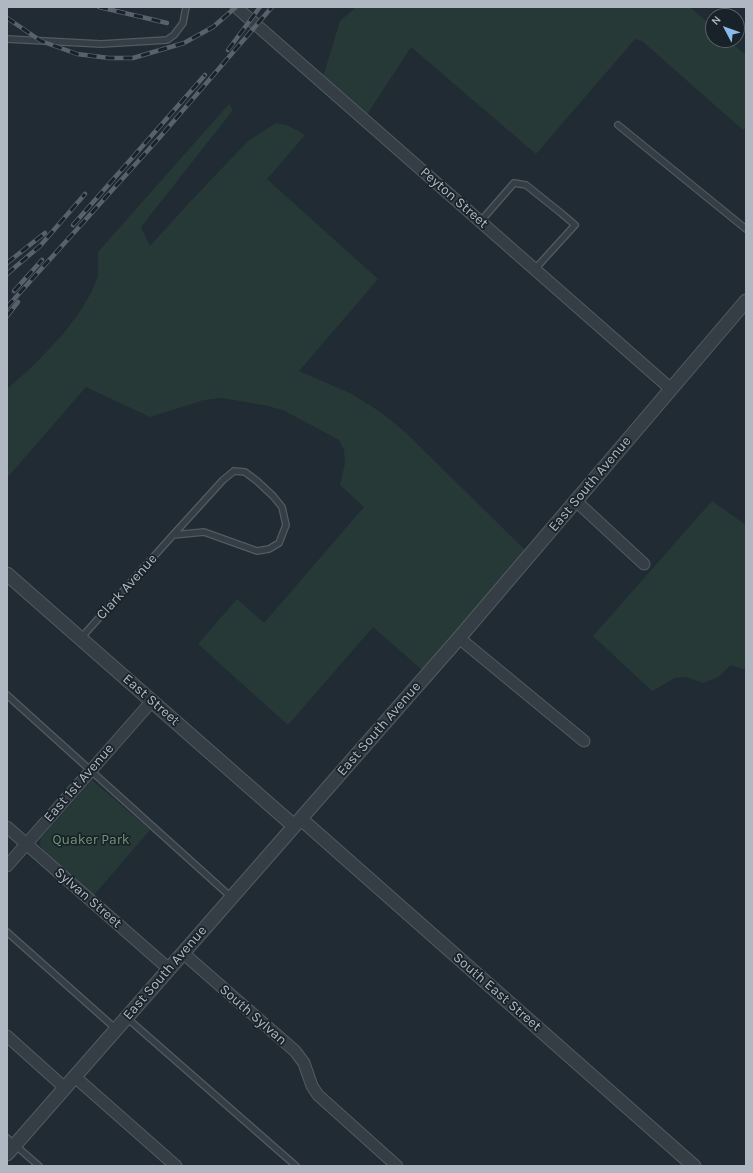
<!DOCTYPE html>
<html>
<head>
<meta charset="utf-8">
<style>
	body { margin:0 }
	#map { position:relative; width:753px; height:1173px; overflow:hidden; background:#212b34; font-family:Karla,sans-serif }
	canvas { display:block }
	.frame { position:absolute; inset:0; border:8px solid #afb8c2; pointer-events:none }
	.north { position:absolute; left:705px; top:8px; width:40px; height:40px; box-sizing:border-box; background:#1a2229; border:1px solid #565e66; border-radius:50%; rotate:311deg; font-size:11px; font-weight:700; line-height:16px; text-align:center; color:#afb8c2 }
	.north::after { content:''; display:block; margin:auto; width:14px; height:18px; background:#89baed; clip-path:polygon(50% 0,100% 100%,50% 72%,0 100%) }
</style>
</head>
<body>
<div id="map">
<canvas width="753" height="1173"></canvas>
<div class="frame"></div>
<div class="north">N</div>
</div>
<script>
const ctx = document.querySelector('canvas').getContext('2d');
ctx.lineJoin = 'round';
function fillPath(path, color) { ctx.fillStyle = color; ctx.fill(path, 'evenodd'); }
const toPath = rows => new Path2D(rows.map(r => 'M' + r).join(''));
function stroke(path, color, width, dash) { ctx.strokeStyle = color; ctx.lineWidth = width; ctx.lineCap = dash ? 'butt' : 'round'; ctx.setLineDash(dash || []); ctx.stroke(path); }
function label(font, color, halo, rows, align = 'center') {
  ctx.font = font + ' Karla,sans-serif'; ctx.lineWidth = 3.5; ctx.setLineDash([]); ctx.textBaseline = 'middle'; ctx.strokeStyle = halo; ctx.fillStyle = color; for (const [text, x, y, turn = 0] of rows) {
    ctx.save(); ctx.translate(x, y); ctx.rotate((+turn || 0) * Math.PI / 180); ctx.textAlign = isNaN(turn) ? turn : align; if (halo) ctx.strokeText(text, 0, 0); ctx.fillText(text, 0, 0); ctx.restore();
  }
}
fillPath(toPath([
	[356,7,690,7,713,27,713,40,728,40,746,55,746,126,743,130,642,41,635,39,536,154,411,47,366,116,323,77,340,21],
	[229,104,233,110,141,227,150,246,189,203,248,141,276,123,287,125,305,135,267,179,378,279,299,371,352,394,382,413,405,432,526,551,422,670,373,627,288,725,198,644,237,599,264,623,364,507,340,485,345,463,344,450,339,440,283,410,263,405,222,398,204,400,150,417,86,387,7,478,7,389,34,365,63,334,79,313,91,293,98,276,98,252],
	[712,501,746,525,746,668,743,669,731,665,718,677,703,683,686,677,675,678,652,691,593,636],
	[92,780,150,830,94,895,42,849,40,844,41,838]
]), '#263937');
const service = toPath([
	[7,39,101,44,167,40,174,35,183,23,186,7],
	[618,125,746,229],
	[480,222,514,183,526,185,561,213,575,225,535,269],
	[234,471,245,472,257,481,273,496,282,507,286,525,279,543,269,549,257,551,204,532,173,535,223,480,234,471],
	[81,638,173,535],
	[7,695,231,897],
	[7,932,116,1029],
	[127,1018,296,1166],
	[7,1138,39,1166]
]);
const minor = toPath([
	[236,7,671,389],
	[576,501,644,564],
	[459,638,584,741],
	[7,827,169,969],
	[7,866,152,701],
	[183,953,295,1051,304,1063,312,1086,318,1095,397,1166],
	[7,1036,65,1088],
	[75,1077,176,1166]
]);
const tertiary = toPath([
	[7,574,294,826],
	[301,819,694,1166],
	[7,1154,459,638,746,301]
]);
stroke(service, '#525b63', 8);
stroke(minor, '#525b63', 13);
stroke(tertiary, '#525b63', 15);
stroke(service, '#353d45', 5.5);
stroke(minor, '#353d45', 11);
stroke(tertiary, '#353d45', 13);
const rail = toPath([
	[99,7,167,23],
	[7,18,41,41,77,54,109,58,133,58,184,43,213,27,236,7],
	[228,50,260,7],
	[73,225,205,75],
	[7,263,45,233],
	[7,274,40,246,85,194],
	[14,291,42,260],
	[7,307,160,137,272,7],
	[7,316,18,302]
]);
stroke(rail, '#57626c', 4.5);
stroke(rail, '#1a2229', 3, [9]);
label('14px', '#afb8c2', '#1a2229', [
	["Peyton Street",454,198,41],
	["East South Avenue",590,484,-50],
	["Clark Avenue",127,587,-48],
	["East Street",151,700,41],
	["East South Avenue",379,729,-49],
	["East 1st Avenue",79,783,-49],
	["Sylvan Street",88,898,41],
	["East South Avenue",165,973,-49],
	["South East Street",497,992,41],
	["South Sylvan",253,1015,41]
]);
label('14px', '#709675', '#1a2229', [
	["Quaker Park",91,840]
]);
</script>
</body>
</html>
